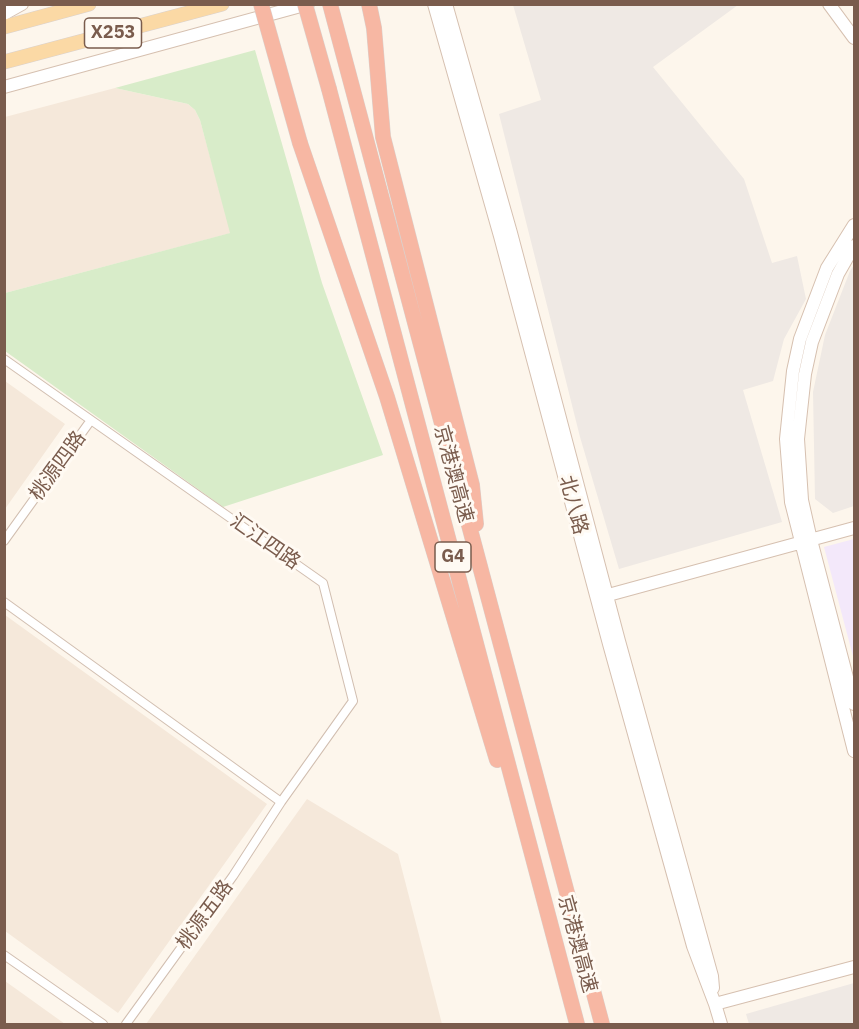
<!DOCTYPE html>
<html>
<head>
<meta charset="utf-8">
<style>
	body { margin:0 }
	#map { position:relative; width:859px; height:1029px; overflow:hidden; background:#fdf6ec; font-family:"IBM Plex Sans",sans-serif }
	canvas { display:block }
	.frame { position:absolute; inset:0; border:6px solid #7a5c4d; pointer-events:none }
</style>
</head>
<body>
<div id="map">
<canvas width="859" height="1029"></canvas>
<div class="frame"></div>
</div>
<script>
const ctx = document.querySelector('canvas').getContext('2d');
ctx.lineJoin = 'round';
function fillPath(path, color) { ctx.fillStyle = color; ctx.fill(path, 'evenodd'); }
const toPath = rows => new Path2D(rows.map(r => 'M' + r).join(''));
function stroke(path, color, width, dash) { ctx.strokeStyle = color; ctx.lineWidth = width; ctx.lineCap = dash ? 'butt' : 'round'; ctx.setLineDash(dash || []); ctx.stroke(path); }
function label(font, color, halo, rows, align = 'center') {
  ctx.font = font + ' "IBM Plex Sans","Noto Sans SC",sans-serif'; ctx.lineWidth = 6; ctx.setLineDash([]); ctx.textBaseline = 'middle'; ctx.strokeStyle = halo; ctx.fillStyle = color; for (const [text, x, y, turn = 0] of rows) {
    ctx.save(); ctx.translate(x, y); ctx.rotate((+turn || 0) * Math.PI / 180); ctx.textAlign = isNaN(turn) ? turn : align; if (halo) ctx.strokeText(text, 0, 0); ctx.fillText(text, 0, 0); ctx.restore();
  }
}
fillPath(toPath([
	[115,88,188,104,195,110,200,120,231,233,5,293,5,117],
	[5,381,65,424,5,509],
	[5,615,267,804,118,1013,5,931],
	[307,799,398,854,442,1024,146,1024],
	[4,981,5,981,65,1024,5,1024]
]), '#f5e8da');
fillPath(toPath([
	[513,5,738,5,653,67,744,179,772,263,797,256,806,299,784,339,773,381,743,390,782,522,619,569,580,437,499,114,541,100],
	[854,265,854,506,833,513,815,499,813,392,825,335,850,271],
	[854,983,854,1024,749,1024,746,1014]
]), '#efe9e4');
fillPath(toPath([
	[854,539,854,660,824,547]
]), '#f3e8fa');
fillPath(toPath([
	[255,50,322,283,383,455,223,507,5,351,5,293,230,233,200,120,195,110,188,104,115,88]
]), '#d8ecc9');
const street = toPath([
	[4,359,323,583,353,701,281,802,233,876,126,1024],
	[4,541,91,420],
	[4,602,281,802],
	[4,955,103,1024]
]);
const secondary = toPath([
	[434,4,500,236,609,644,693,946,715,1004,721,1024],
	[446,4,511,233,619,641,712,976,713,988],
	[829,4,854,38],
	[4,14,22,4],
	[4,87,308,4],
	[854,225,827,268,800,339,793,371,786,439,791,502,854,751],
	[854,246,838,274,812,342,805,374,798,439,802,500,811,540,854,704],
	[601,597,854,528],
	[715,1004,854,967]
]);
const primary = toPath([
	[4,27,89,4],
	[4,62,222,4]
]);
const highway = toPath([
	[330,4,602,1024],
	[369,4,374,28,383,137,472,485,476,524],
	[329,89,577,1024],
	[300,143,387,397,497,760]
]);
stroke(street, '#d1beb0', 10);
stroke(secondary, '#d6c0b0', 14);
stroke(primary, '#dad1cd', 15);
stroke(highway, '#dad1cd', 16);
stroke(street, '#fff', 8);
stroke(secondary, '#fff', 12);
stroke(primary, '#fbd9a5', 14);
stroke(highway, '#f7b7a3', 15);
const highwayBridge = toPath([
	[261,4,300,143],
	[305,4,329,89]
]);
stroke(highwayBridge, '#dad1cd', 16, []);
stroke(highwayBridge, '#f7b7a3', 15);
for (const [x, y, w] of [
	[113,33,57],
	[453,557,36]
]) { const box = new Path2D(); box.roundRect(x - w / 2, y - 15, w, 30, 4.5); ctx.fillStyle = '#fffaf3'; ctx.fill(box); stroke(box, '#7a5c4d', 1.5); }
label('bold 18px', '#7a5c4d', null, [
	["X253",113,33],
	["G4",453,557]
]);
label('20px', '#7a5c4d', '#fffaf3', [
	["桃源四路",58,466,-54],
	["京港澳高速",453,474,75],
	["北八路",573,505,75],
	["汇江四路",265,542,35],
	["桃源五路",205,915,-54],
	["京港澳高速",577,944,75]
]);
</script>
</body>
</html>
